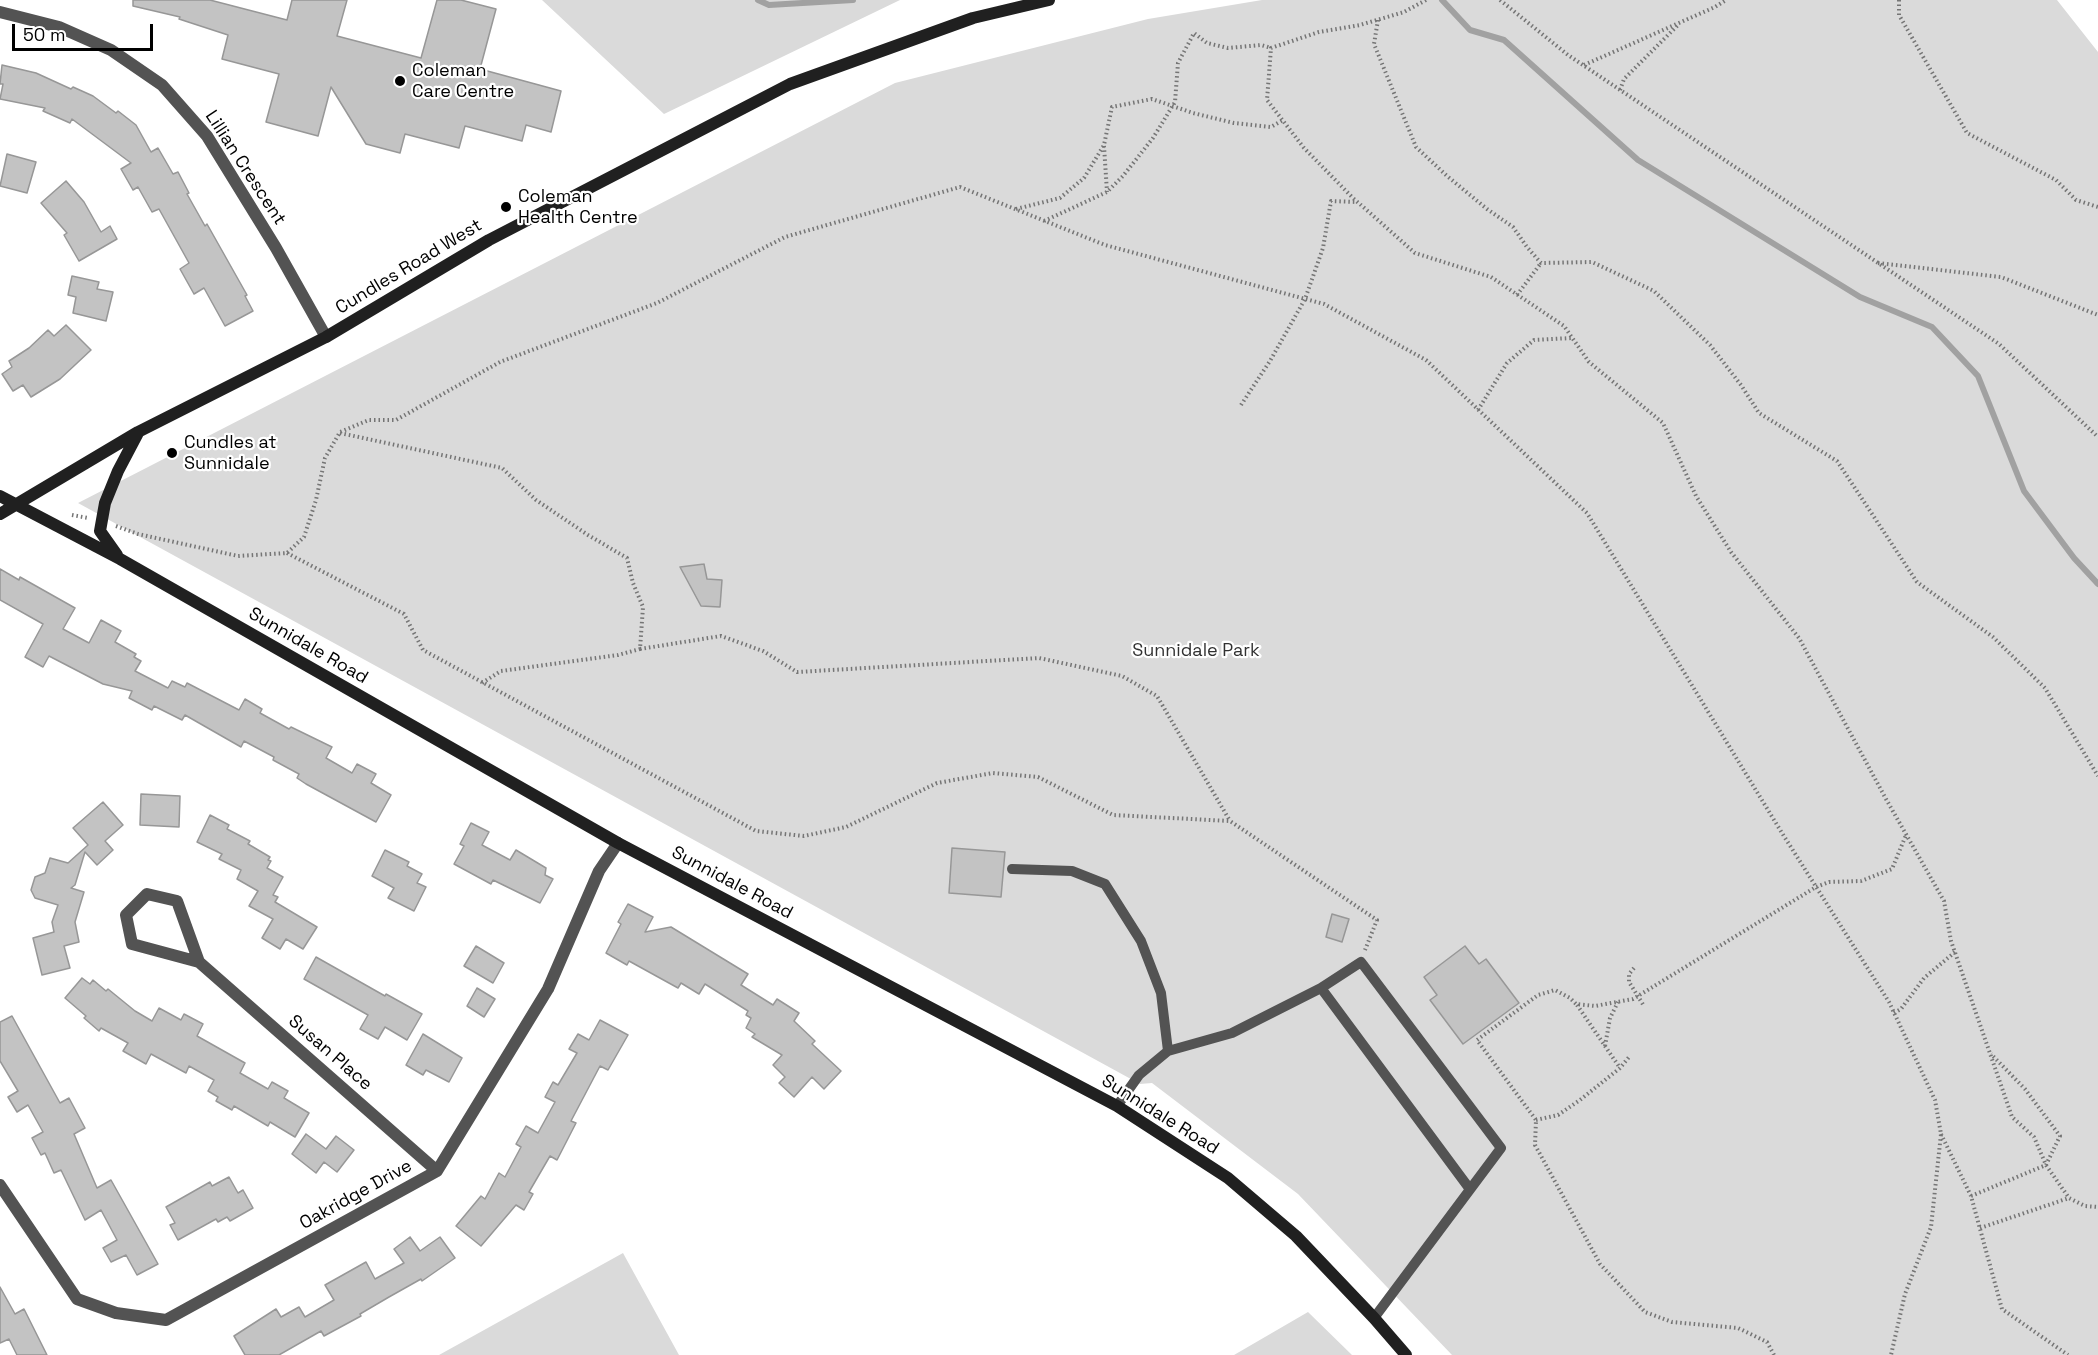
<!DOCTYPE html>
<html>
<head>
<meta charset="utf-8">
<style>
	body { margin:0 }
	#map { position:relative; width:2098px; height:1355px; overflow:hidden; background:#fff; font-family:"Space Grotesk",sans-serif }
	canvas { display:block }
	.scale { position:absolute; left:12px; top:24px; width:141px; height:27px; box-sizing:border-box; border:3px solid #000; border-top:0; padding-left:8px; font-size:18px; line-height:21px; white-space:nowrap; color:#000; -webkit-text-stroke:4px #fff; paint-order:stroke }
</style>
</head>
<body>
<div id="map">
<canvas width="2098" height="1355"></canvas>
<div class="scale">50 m</div>
</div>
<script>
const ctx = document.querySelector('canvas').getContext('2d');
ctx.lineJoin = 'round';
function fillPath(path, color) { ctx.fillStyle = color; ctx.fill(path, 'evenodd'); }
const toPath = rows => new Path2D(rows.map(r => 'M' + r).join(''));
function stroke(path, color, width, dash) { ctx.strokeStyle = color; ctx.lineWidth = width; ctx.lineCap = dash ? 'butt' : 'round'; ctx.setLineDash(dash || []); ctx.stroke(path); }
function label(font, color, halo, rows, align = 'center') {
  ctx.font = font + ' "Space Grotesk",sans-serif'; ctx.lineWidth = 4.5; ctx.setLineDash([]); ctx.textBaseline = 'middle'; ctx.strokeStyle = halo; ctx.fillStyle = color; for (const [text, x, y, turn = 0] of rows) {
    ctx.save(); ctx.translate(x, y); ctx.rotate((+turn || 0) * Math.PI / 180); ctx.textAlign = isNaN(turn) ? turn : align; if (halo) ctx.strokeText(text, 0, 0); ctx.fillText(text, 0, 0); ctx.restore();
  }
}
fillPath(toPath([
	[542,0,900,0,664,114],
	[1262,0,2057,0,2098,52,2098,1355,1452,1355,1298,1194,1152,1083,1140,1084,78,503,895,83,1148,19],
	[623,1253,679,1355,439,1355],
	[1308,1312,1352,1355,1234,1355]
]), '#dadada');
stroke(toPath([
	[758,0,769,5,853,0],
	[1442,0,1470,30,1504,40,1638,160,1860,297,1932,327,1978,376,2024,491,2074,558,2098,584]
]), '#a1a1a1', 6);
const building = toPath([
	[133,0,210,0,287,20,292,0,347,0,337,36,421,58,437,0,461,0,496,9,480,69,561,91,551,132,526,125,522,141,465,126,459,148,405,134,400,153,366,144,331,87,318,136,266,122,279,74,222,59,228,35,179,19,180,17,133,6,133,0],
	[2,65,36,73,71,89,73,87,93,96,116,113,118,111,136,125,151,152,158,148,173,174,178,172,189,193,187,194,205,226,207,224,247,295,245,296,253,311,225,326,204,288,194,294,180,269,189,263,159,209,152,212,138,187,133,190,121,169,131,163,72,119,70,123,43,111,45,108,0,99,3,84,0,84,2,65],
	[7,154,36,162,27,193,0,186,7,154],
	[66,181,84,202,101,232,110,226,117,239,79,261,64,235,67,233,41,203,66,181],
	[72,276,99,282,97,289,113,292,106,321,73,313,76,297,68,295,72,276],
	[66,325,91,350,60,379,31,397,23,385,13,391,2,374,12,367,9,361,29,348,48,330,54,336,66,325],
	[704,564,707,579,722,580,720,607,701,606,680,567,704,564],
	[0,569,19,580,20,577,75,608,63,629,89,643,101,620,121,631,115,642,136,654,134,657,141,661,135,671,168,688,172,681,185,687,187,683,239,710,245,699,262,709,260,713,289,729,291,727,332,747,326,758,352,773,357,764,376,774,371,783,391,795,376,822,306,784,297,778,299,774,273,760,274,757,244,741,241,747,185,715,182,720,154,706,152,710,129,698,132,691,103,684,49,656,43,667,25,657,43,624,0,600,0,569],
	[141,794,180,796,179,827,140,825,141,794],
	[103,802,123,825,105,841,113,850,97,865,85,852,75,885,71,888,84,892,75,922,79,942,64,946,70,968,42,975,33,938,54,932,52,922,58,905,35,898,31,890,35,877,45,873,50,858,68,863,88,845,73,828,103,802],
	[210,815,229,825,227,829,250,841,248,844,270,857,268,860,271,861,267,868,283,877,273,895,278,897,275,902,317,927,303,949,286,939,280,949,262,938,273,919,249,906,258,891,237,879,241,870,219,859,222,854,197,842,210,815],
	[471,823,489,832,482,845,510,860,516,850,546,868,545,875,553,879,540,903,493,880,491,884,454,864,464,846,460,844,471,823],
	[952,848,1005,852,1001,897,949,893,952,848],
	[385,850,409,862,407,866,422,874,417,883,426,887,414,911,388,898,394,888,372,876,385,850],
	[628,904,653,917,645,932,671,927,748,974,741,985,773,1005,777,999,799,1013,794,1021,815,1041,812,1044,841,1071,824,1089,812,1077,794,1097,779,1083,785,1077,773,1065,782,1055,752,1037,755,1034,746,1028,751,1018,746,1015,748,1011,705,984,699,994,681,983,678,988,629,961,627,965,606,953,621,924,618,922,628,904],
	[1332,914,1349,919,1342,942,1326,937,1332,914],
	[476,946,504,963,493,983,464,966,476,946],
	[1465,946,1479,964,1486,959,1519,1003,1463,1044,1430,1000,1437,995,1424,977,1465,946],
	[316,957,385,996,386,994,422,1014,407,1040,385,1027,378,1039,360,1029,368,1015,304,979,316,957],
	[82,978,90,984,93,980,106,991,108,989,135,1011,152,1021,159,1008,181,1020,184,1014,203,1024,197,1036,245,1063,240,1073,268,1089,272,1082,288,1091,284,1098,309,1113,295,1137,270,1122,268,1126,234,1106,232,1110,216,1101,218,1097,208,1091,214,1080,189,1066,186,1073,151,1054,146,1064,123,1051,128,1043,101,1028,99,1031,84,1018,86,1016,65,998,82,978],
	[477,988,495,999,484,1017,467,1006,477,988],
	[12,1016,60,1103,69,1098,85,1128,74,1134,97,1188,111,1180,158,1264,137,1275,126,1255,111,1262,103,1248,117,1240,101,1210,85,1220,61,1170,54,1173,45,1153,41,1155,32,1138,43,1132,28,1105,17,1112,8,1097,18,1091,0,1061,0,1022,12,1016],
	[600,1020,628,1035,608,1070,600,1066,571,1121,576,1123,557,1160,550,1156,529,1192,533,1194,524,1210,516,1205,481,1246,456,1226,481,1196,485,1199,499,1173,505,1177,521,1147,516,1144,526,1126,538,1133,555,1102,545,1097,553,1082,558,1085,577,1053,569,1049,578,1034,589,1040,600,1020],
	[423,1034,462,1058,449,1082,426,1070,423,1075,406,1065,423,1034],
	[306,1134,326,1149,336,1136,354,1150,337,1172,324,1162,316,1173,292,1154,306,1134],
	[229,1177,238,1193,243,1190,253,1208,230,1221,227,1217,218,1222,216,1219,178,1240,170,1225,175,1223,166,1207,210,1182,212,1186,229,1177],
	[410,1237,420,1251,440,1237,455,1258,422,1281,421,1279,389,1297,360,1314,361,1316,324,1336,321,1331,279,1355,245,1355,234,1336,276,1309,281,1317,299,1307,305,1317,334,1300,325,1285,366,1262,375,1279,404,1263,394,1249,410,1237],
	[0,1287,15,1314,24,1309,47,1355,17,1355,9,1339,0,1343,0,1287]
]);
fillPath(building, '#c3c3c3');
stroke(building, '#979797', 1.5);
stroke(toPath([
	[1426,0,1404,12,1360,25,1319,32,1271,48,1267,100,1304,148,1353,198,1415,253,1491,277,1564,326,1589,362,1663,423,1696,496,1731,552,1799,638,1886,799,1944,901,1951,941,2012,1117,2034,1137,2046,1165,2069,1198,2085,1206,2098,1207],
	[1500,0,1568,55,1999,344,2098,437],
	[1899,0,1899,15,1967,133,2056,180,2076,200,2098,207],
	[1378,20,1374,44,1416,147,1447,176,1487,209,1513,227,1527,247,1541,263,1592,262,1654,291,1710,345,1741,385,1759,413,1837,461,1917,582,1993,637,2045,688,2098,776],
	[1584,65,1715,7,1726,0],
	[1620,90,1624,79,1679,24],
	[1104,146,1107,192],
	[1016,209,1060,198,1084,178,1104,145,1112,107,1152,99,1193,113,1234,123,1271,127,1283,120],
	[1044,221,1107,192,1123,176,1153,138,1175,102,1178,63,1194,33,1207,43,1228,48,1261,45,1271,48],
	[1878,263,2001,277,2098,315],
	[1517,295,1541,263],
	[1241,405,1270,361,1305,299,1323,248,1331,201,1357,202],
	[1478,410,1507,363,1534,340,1572,338],
	[340,433,502,468,536,500,588,535,627,558,633,583,643,607,640,649,618,655,501,671,482,683],
	[72,515,88,518],
	[116,526,138,534,238,556,287,553,304,537,316,500,325,458,340,432,369,420,396,420,500,362,657,303,785,237,960,187,1105,245,1324,304,1426,360,1587,513,1782,833,1889,1002,1935,1100,1941,1134,1931,1227,1905,1294,1891,1355],
	[287,553,404,614,423,650,756,831,804,836,846,827,937,783,993,773,1038,777,1113,815,1230,821,1377,920,1365,950],
	[640,649,721,636,763,651,797,672,1039,658,1122,676,1157,696,1230,821],
	[1634,968,1629,974,1629,982,1644,1006],
	[1577,1005,1620,1068],
	[1894,1013,1901,1009,1924,978,1955,952],
	[1605,1046,1610,1018,1618,1002],
	[1536,1120,1558,1115,1580,1100,1620,1068,1629,1057],
	[1941,1134,1971,1196,2002,1309,2068,1355],
	[1971,1196,2046,1165,2060,1136,2025,1089,1991,1054],
	[1980,1228,2069,1198],
	[1774,1355,1767,1342,1738,1328,1672,1322,1645,1312,1600,1264,1535,1145,1536,1120,1477,1040,1538,995,1555,990,1570,998,1576,1004,1595,1006,1633,999,1816,887,1829,882,1861,881,1892,869,1906,835]
]), '#757575', 4, [1.5, 3]);
stroke(toPath([
	[1012,869,1072,871,1105,884,1141,941,1161,993,1168,1051,1139,1075,1117,1106],
	[1321,988,1469,1188],
	[1168,1051,1232,1033,1321,988,1361,962,1501,1148,1374,1318]
]), '#535353', 10);
stroke(toPath([
	[0,12,59,27,111,50,162,85,207,136,276,248,326,337],
	[199,962,177,901,147,894,126,915,132,944,199,962,437,1171],
	[0,1185,77,1299,116,1313,166,1320,437,1171,548,989,599,871,618,843]
]), '#535353', 12);
stroke(toPath([
	[0,496,120,559,618,843,1117,1106,1228,1178,1296,1236,1374,1318,1406,1355],
	[0,514,138,432,326,337,489,240,790,84,973,18,1049,0],
	[117,555,100,531,105,503,118,471,138,433]
]), '#202020', 12);
for (const [x, y, r, color] of [
	[400,81,6,"#000"],
	[506,207,6,"#000"],
	[172,453,6,"#000"]
]) { const dot = new Path2D(); dot.arc(x, y, r, 0, 2 * Math.PI); ctx.fillStyle = color; ctx.fill(dot); stroke(dot, '#fff', 2); }
label('18px', '#000', '#fff', [
	["Coleman",412,71],
	["Care Centre",412,92],
	["Coleman",518,197],
	["Health Centre",518,218],
	["Cundles at",184,443],
	["Sunnidale",184,464]
], 'left');
label('18px', '#000', '#fff', [
	["Lillian Crescent",245,168,57],
	["Cundles Road West",409,267,-31],
	["Sunnidale Road",308,646,30],
	["Sunnidale Road",732,883,28],
	["Susan Place",330,1053,41],
	["Sunnidale Road",1160,1115,32],
	["Oakridge Drive",356,1195,-29]
]);
label('18px', '#313131', '#fff', [
	["Sunnidale Park",1196,651]
]);
</script>
</body>
</html>
